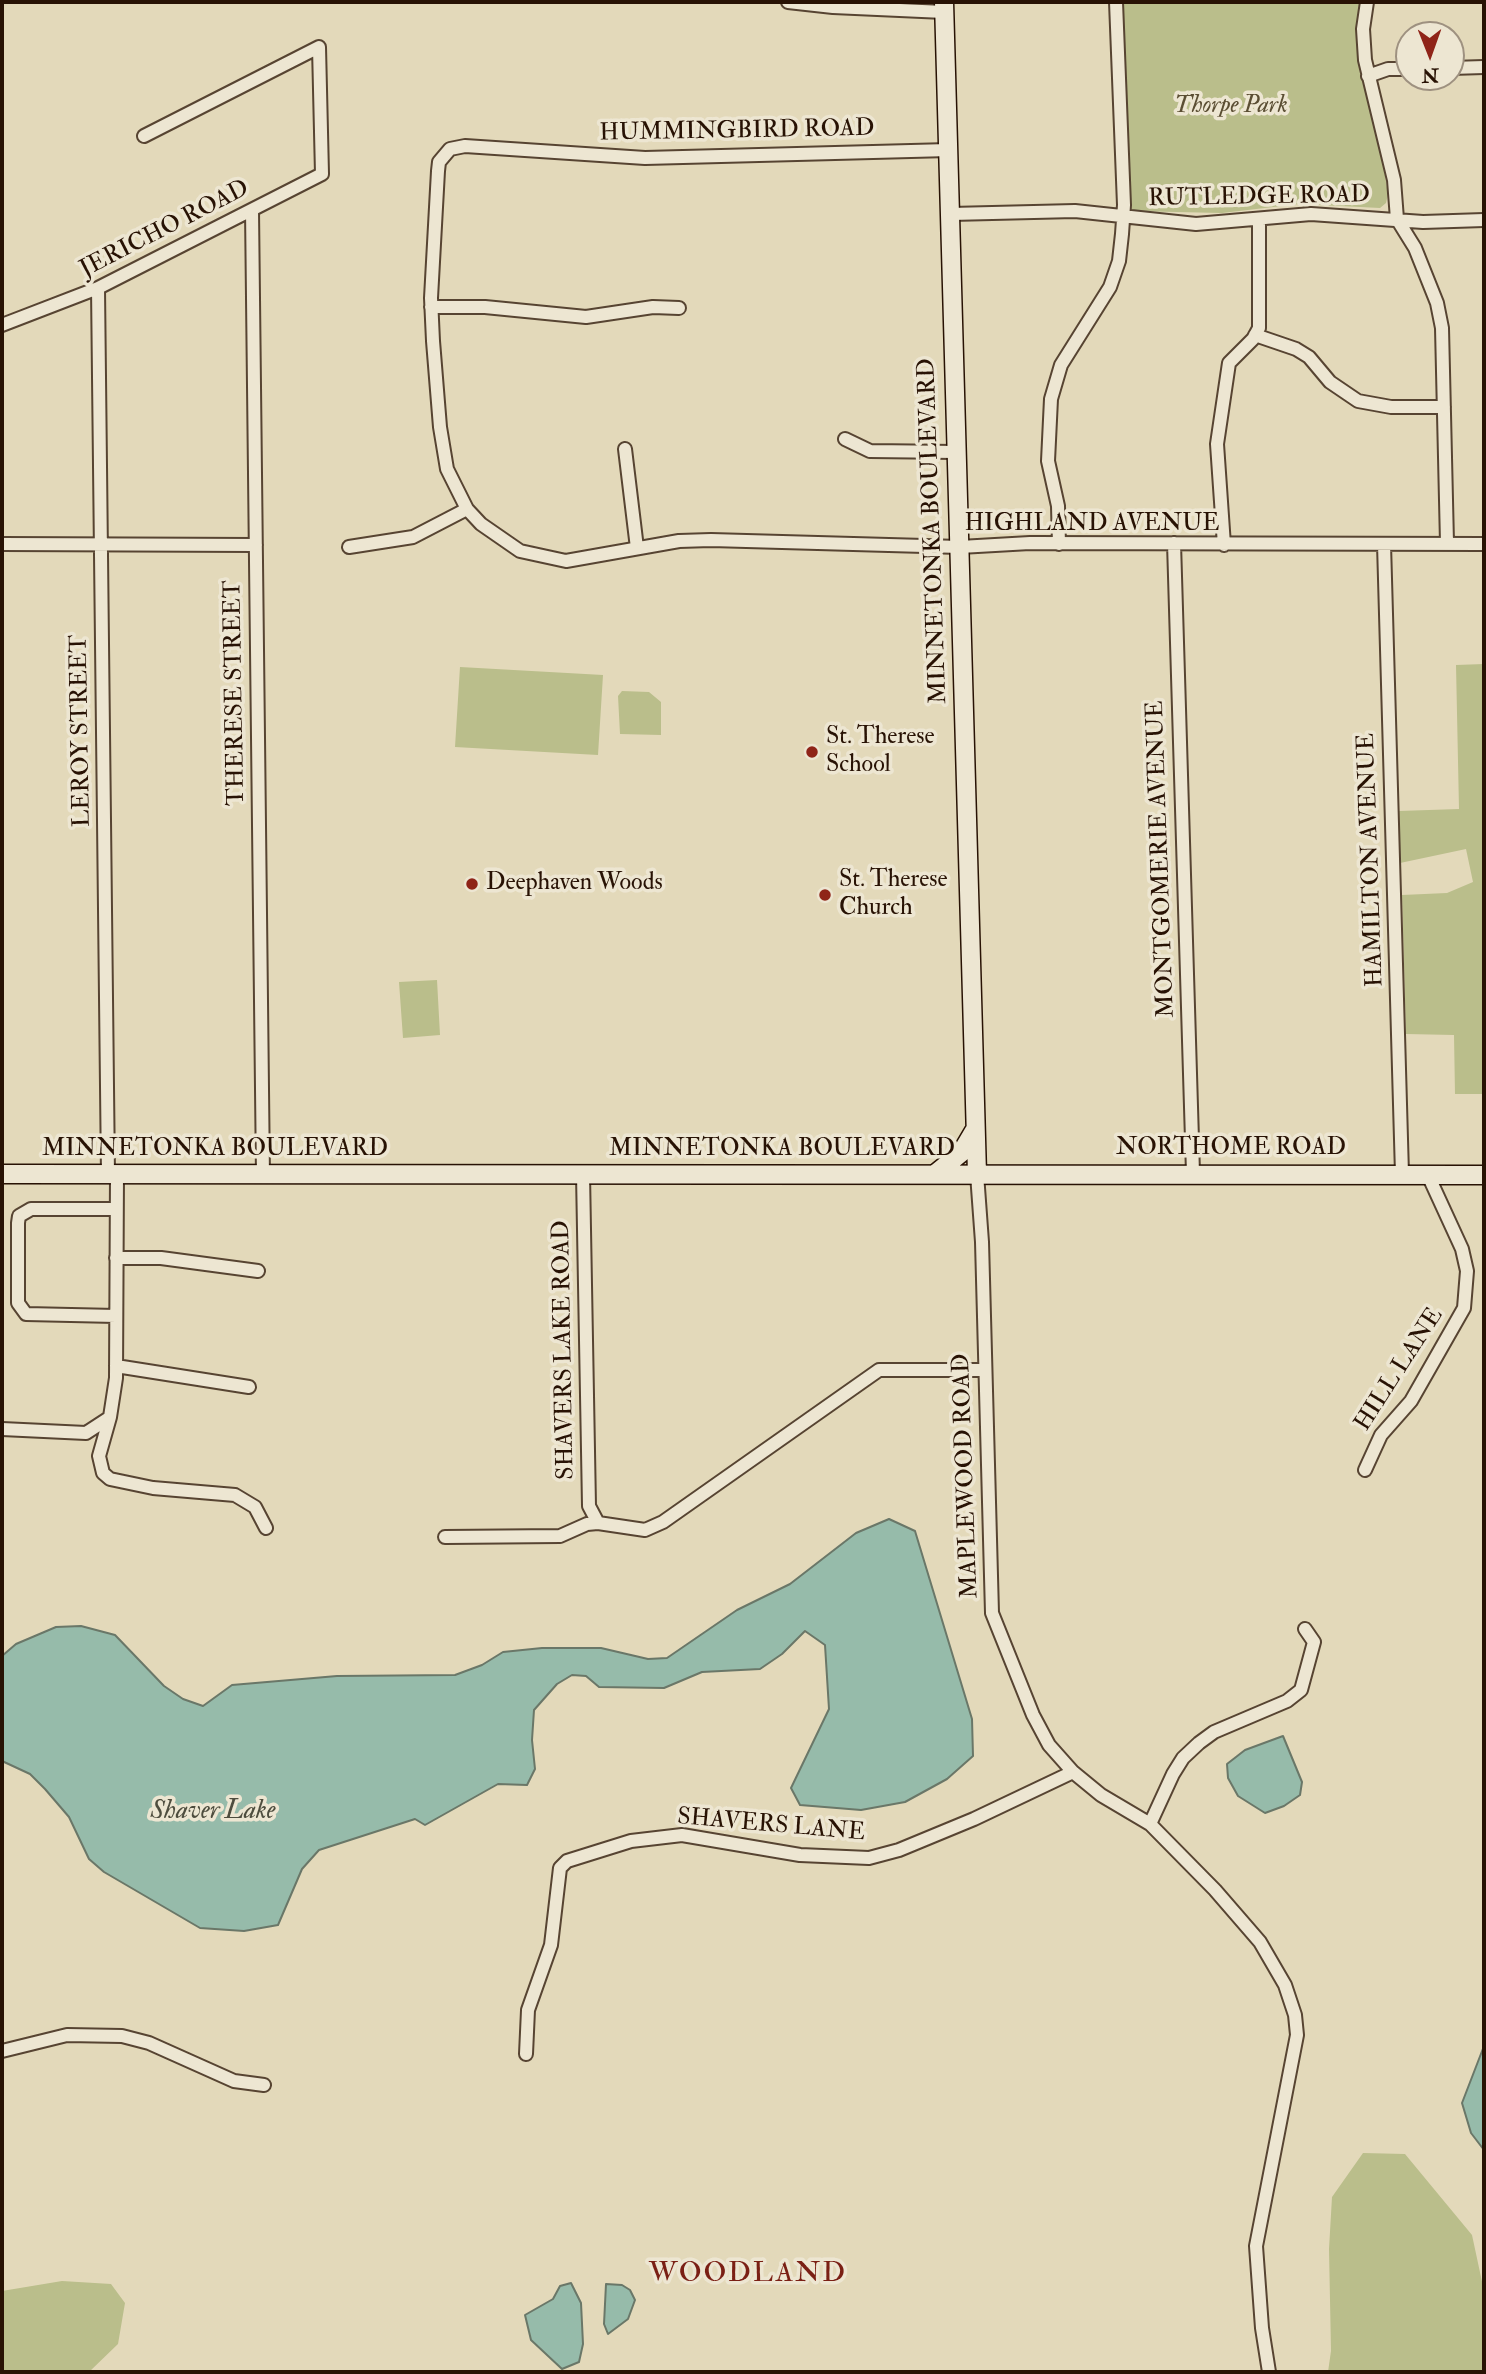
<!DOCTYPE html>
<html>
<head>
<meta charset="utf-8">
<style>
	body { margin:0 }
	#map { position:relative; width:1486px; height:2374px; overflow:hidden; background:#e3d9ba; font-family:"IM FELL Double Pica",serif }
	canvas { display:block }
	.frame { position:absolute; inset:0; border:4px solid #281204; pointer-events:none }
	.north { position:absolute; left:1395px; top:21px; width:70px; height:70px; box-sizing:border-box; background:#ede6d2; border:2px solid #9e9180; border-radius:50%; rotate:179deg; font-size:19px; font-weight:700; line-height:28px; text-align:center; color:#281204 }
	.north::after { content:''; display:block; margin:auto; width:24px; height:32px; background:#8f2418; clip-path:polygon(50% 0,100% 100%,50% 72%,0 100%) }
</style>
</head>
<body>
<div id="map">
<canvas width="1486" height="2374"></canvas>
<div class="frame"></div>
<div class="north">N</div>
</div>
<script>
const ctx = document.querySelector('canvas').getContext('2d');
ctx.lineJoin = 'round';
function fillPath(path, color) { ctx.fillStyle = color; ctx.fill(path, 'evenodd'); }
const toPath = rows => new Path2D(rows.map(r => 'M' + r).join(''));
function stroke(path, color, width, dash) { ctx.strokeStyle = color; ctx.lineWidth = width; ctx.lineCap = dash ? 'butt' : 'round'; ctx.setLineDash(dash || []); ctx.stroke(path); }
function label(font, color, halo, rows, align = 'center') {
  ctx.font = font + ' "IM FELL Double Pica",serif'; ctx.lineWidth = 7; ctx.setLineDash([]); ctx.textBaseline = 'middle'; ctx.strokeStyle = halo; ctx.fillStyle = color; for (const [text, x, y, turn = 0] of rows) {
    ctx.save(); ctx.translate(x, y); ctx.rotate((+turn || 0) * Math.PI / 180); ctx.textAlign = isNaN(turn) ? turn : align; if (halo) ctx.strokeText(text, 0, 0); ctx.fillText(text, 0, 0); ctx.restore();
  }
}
fillPath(toPath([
	[1122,2,1361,2,1357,48,1377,127,1388,194,1386,203,1380,208,1299,204,1222,213,1131,211],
	[1484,664,1484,1094,1455,1094,1454,1035,1406,1034,1402,895,1447,893,1473,882,1466,849,1400,863,1399,811,1459,809,1456,665],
	[460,667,603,675,598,755,455,747],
	[622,691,649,692,661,702,661,735,620,734,618,696],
	[437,980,440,1035,403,1038,399,982],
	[1363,2153,1405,2154,1472,2235,1484,2291,1484,2372,1328,2372,1331,2351,1329,2249,1332,2197],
	[62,2281,111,2284,125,2303,118,2344,89,2372,2,2372,2,2291]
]), '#babe8b');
const water = toPath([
	[889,1519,915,1531,972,1719,973,1756,947,1779,905,1802,861,1810,800,1805,791,1788,829,1709,825,1645,805,1631,782,1654,760,1669,702,1672,664,1688,599,1687,586,1676,572,1675,557,1684,534,1710,532,1740,535,1769,527,1785,498,1784,425,1825,415,1819,319,1850,302,1869,278,1925,244,1931,200,1928,104,1872,89,1859,69,1817,45,1789,30,1774,2,1761,2,1656,16,1644,56,1627,81,1626,115,1635,164,1686,183,1699,203,1706,232,1685,337,1676,455,1675,482,1665,503,1652,542,1648,601,1648,648,1659,667,1658,737,1610,790,1584,856,1533,889,1519],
	[1283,1736,1302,1782,1300,1795,1284,1806,1265,1813,1238,1796,1228,1778,1227,1764,1245,1750,1283,1736],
	[1484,2046,1484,2150,1471,2133,1462,2103,1484,2046],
	[571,2283,581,2303,583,2344,579,2362,562,2369,531,2340,525,2315,553,2299,560,2286,571,2283],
	[606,2284,622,2285,630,2290,635,2300,628,2319,608,2334,604,2324,606,2284]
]);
fillPath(water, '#96bbaa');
stroke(water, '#6a7768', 2);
const street = toPath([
	[788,2,833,7,944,12],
	[1367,2,1363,29,1365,60,1394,180,1397,219,1415,248,1437,303,1442,328,1447,543],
	[1451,68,1484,67],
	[1368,76,1388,69,1409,69],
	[949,150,645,158,465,146,450,149,439,162,438,171,431,298,433,341,440,427,447,469,467,509,481,524,520,551,566,561,679,541,711,540,960,547,1030,543,1484,544],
	[252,210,263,1176],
	[951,214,1075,211,1196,224,1311,214,1423,222,1484,220],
	[98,288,108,1174],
	[431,307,485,307,586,317,653,307,679,308],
	[2,325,98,288,322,174,319,47,144,136],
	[1255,335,1296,349,1309,357,1330,382,1358,401,1391,407,1444,407],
	[845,439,870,451,956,452],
	[625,449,637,548],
	[1174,543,1193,1173],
	[2,544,256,545],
	[1059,544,1058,506,1048,461,1051,399,1061,365,1110,287,1119,261,1122,234,1124,205,1116,2],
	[1384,544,1402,1174],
	[1224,545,1217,444,1229,363,1253,339,1259,328,1259,220],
	[349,547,413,537,467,509],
	[117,1174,116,1378,110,1417,99,1456,103,1473,110,1479,153,1488,235,1495,255,1507,266,1528],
	[583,1174,589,1506,598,1523],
	[977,1174,982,1242,992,1613,1033,1715,1049,1745,1073,1772,1101,1795,1150,1824,1215,1890,1260,1942,1285,1985,1295,2015,1297,2035,1256,2246,1262,2328,1269,2372],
	[116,1258,161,1258,258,1271],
	[116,1316,26,1314,18,1303,18,1223,19,1216,31,1209,116,1209],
	[116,1366,249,1387],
	[2,1429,86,1433,109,1418],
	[1365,1470,1381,1435,1411,1401,1464,1308,1467,1271,1462,1249,1428,1175],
	[445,1537,560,1536,587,1524,598,1523,645,1530,663,1522,879,1370,985,1370],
	[1150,1824,1173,1774,1183,1758,1199,1743,1214,1732,1287,1701,1301,1690,1314,1642,1305,1629],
	[2,2051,67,2035,122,2036,149,2043,234,2081,264,2085],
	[526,2054,528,2010,551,1945,560,1868,567,1861,631,1841,682,1835,800,1855,869,1858,899,1850,974,1819,1073,1772]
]);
const secondary = toPath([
	[944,2,977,1174],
	[2,1174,1484,1175],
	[935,1174,961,1153,974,1131]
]);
stroke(street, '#574432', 16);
stroke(secondary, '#281204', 21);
stroke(street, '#ede6d2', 12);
stroke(secondary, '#ede6d2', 18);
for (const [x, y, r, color] of [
	[812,752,7,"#8f2418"],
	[472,884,7,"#8f2418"],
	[825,895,7,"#8f2418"]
]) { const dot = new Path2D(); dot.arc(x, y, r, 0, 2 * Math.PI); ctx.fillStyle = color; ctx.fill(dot); stroke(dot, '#ede6d2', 2.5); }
label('italic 24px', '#5b4e33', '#ede6d2', [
	["Thorpe Park",1231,107]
]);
label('24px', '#281204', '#ede6d2', [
	["HUMMINGBIRD ROAD",737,132,-1],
	["RUTLEDGE ROAD",1259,198,-1],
	["JERICHO ROAD",165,230,-27],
	["HIGHLAND AVENUE",1092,525],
	["MINNETONKA BOULEVARD",934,531,-92],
	["THERESE STREET",236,693,-91],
	["LEROY STREET",82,731,-91],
	["MONTGOMERIE AVENUE",1162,859,-92],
	["HAMILTON AVENUE",1372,860,-92],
	["NORTHOME ROAD",1231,1149],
	["MINNETONKA BOULEVARD",215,1150],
	["MINNETONKA BOULEVARD",782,1150],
	["SHAVERS LAKE ROAD",565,1350,-91],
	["HILL LANE",1400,1370,-57],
	["MAPLEWOOD ROAD",967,1476,-92],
	["SHAVERS LANE",771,1826,5]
]);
label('24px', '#281204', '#ede6d2', [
	["St. Therese",826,738],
	["School",826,766],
	["St. Therese",839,881],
	["Church",839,909],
	["Deephaven Woods",486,884]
], 'left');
label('italic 26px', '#4e4d3e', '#ede6d2', [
	["Shaver Lake",213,1812]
]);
ctx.letterSpacing = '2px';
label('28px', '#7a1f14', '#ede6d2', [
	["WOODLAND",748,2275]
]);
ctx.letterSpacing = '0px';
</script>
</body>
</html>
